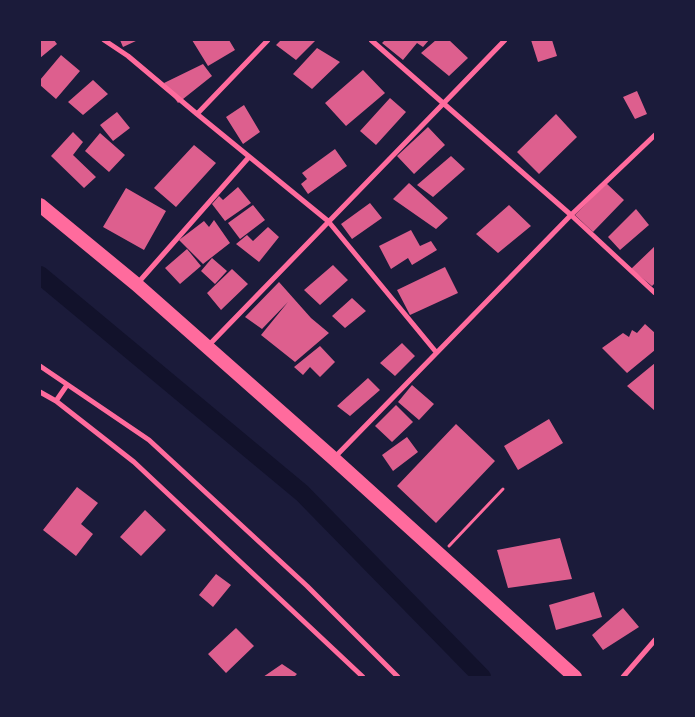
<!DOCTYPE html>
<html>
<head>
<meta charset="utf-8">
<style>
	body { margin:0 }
	#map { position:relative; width:695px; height:717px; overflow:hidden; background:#1b1b3a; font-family:Barlow,sans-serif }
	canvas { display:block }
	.frame { position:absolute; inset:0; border:41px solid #1b1b3a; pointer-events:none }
</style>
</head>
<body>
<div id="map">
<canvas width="695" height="717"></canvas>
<div class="frame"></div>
</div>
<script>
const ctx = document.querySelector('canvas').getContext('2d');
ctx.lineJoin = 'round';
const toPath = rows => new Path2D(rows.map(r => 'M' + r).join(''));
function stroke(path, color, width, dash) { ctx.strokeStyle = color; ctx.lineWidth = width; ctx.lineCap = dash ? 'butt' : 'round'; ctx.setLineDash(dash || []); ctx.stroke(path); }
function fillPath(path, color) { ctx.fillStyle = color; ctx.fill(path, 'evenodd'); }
stroke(toPath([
	[40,275,302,493,482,677]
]), '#12122b', 18);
fillPath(toPath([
	[40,40,54,40,57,44,40,58],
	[120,40,138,40,123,47],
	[192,40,229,40,235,50,208,66],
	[281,40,316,40,296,60,276,45],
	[385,40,429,40,423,47,417,43,403,60,382,43],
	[436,40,449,40,468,58,449,76,421,53],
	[531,40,552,40,557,56,538,62],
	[317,48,340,62,312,89,293,74],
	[61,55,80,71,56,99,40,85,40,80],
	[203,64,212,76,178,103,164,83],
	[363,70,385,93,346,126,325,103],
	[93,80,108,94,83,115,68,102],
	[637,91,647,114,635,119,623,97],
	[390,98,406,112,376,145,360,131],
	[244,105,260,132,243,144,226,117],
	[117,112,130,128,113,141,100,125],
	[556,114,577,137,539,174,517,152],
	[428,127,445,145,414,174,397,156],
	[73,132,83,142,73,155,96,177,84,188,51,156],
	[100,133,125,155,109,172,85,151],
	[194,145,216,163,176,207,154,188],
	[335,149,347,166,308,194,301,184,307,179,302,173],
	[451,156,465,169,433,197,417,185],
	[409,183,448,218,436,229,393,199],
	[606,183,624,200,593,232,575,215],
	[238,187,251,203,225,221,212,204,219,196,223,200],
	[126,188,166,211,144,250,103,227],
	[370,203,382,218,352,239,341,224],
	[253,205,265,220,240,239,228,223],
	[509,205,531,226,498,253,476,234],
	[636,209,649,225,620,250,608,237],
	[214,220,230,243,203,264,179,240,204,221,209,227],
	[268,227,279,237,259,262,236,244,247,235,253,241],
	[411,230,420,246,431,241,437,250,412,265,408,258,391,269,379,246],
	[655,246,655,283,652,286,631,269],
	[187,249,201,266,180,284,165,268],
	[212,258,227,271,215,284,201,271],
	[333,265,348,280,320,305,304,290],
	[445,267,458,293,410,315,397,290],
	[232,269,248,284,221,310,207,293],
	[279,282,311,318,329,333,295,362,261,335,288,302,262,329,245,317],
	[352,298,366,311,345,328,332,316],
	[645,324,655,333,655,350,627,373,602,348,623,333,629,337,632,330,637,333],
	[402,343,415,356,395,376,380,363],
	[320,346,335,362,320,377,310,367,303,375,294,367],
	[655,363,655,411,627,386],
	[368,378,380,390,350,416,337,406],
	[412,385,434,404,419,420,398,402],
	[396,405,413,422,392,442,375,426],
	[549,419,563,443,518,470,504,446],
	[456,424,495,461,436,523,397,486],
	[407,437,418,452,393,471,382,455],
	[77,487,98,503,81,524,93,534,76,556,43,530],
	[145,510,166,530,141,556,120,537],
	[560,538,572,579,508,588,497,550],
	[216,574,231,585,213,607,199,595],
	[594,592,602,617,556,630,549,605],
	[623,608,639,627,603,650,592,635],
	[236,628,254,646,226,673,208,654],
	[282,664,297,674,294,677,263,677]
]), '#dd5f8e');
stroke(toPath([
	[449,546,503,489]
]), '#ff6b9d', 3);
stroke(toPath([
	[104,40,128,56,197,114],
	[268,40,197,114,328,221,436,352],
	[371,40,571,215,655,293],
	[137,284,249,157],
	[207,347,505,40],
	[40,366,149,440,307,586,398,677],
	[40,392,56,401,134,462,363,677],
	[56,401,67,385],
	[334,458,571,215,655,135],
	[623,677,655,640]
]), '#ff6b9d', 5);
stroke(toPath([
	[40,205,136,284,334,459,575,677]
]), '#ff6b9d', 14);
</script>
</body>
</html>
